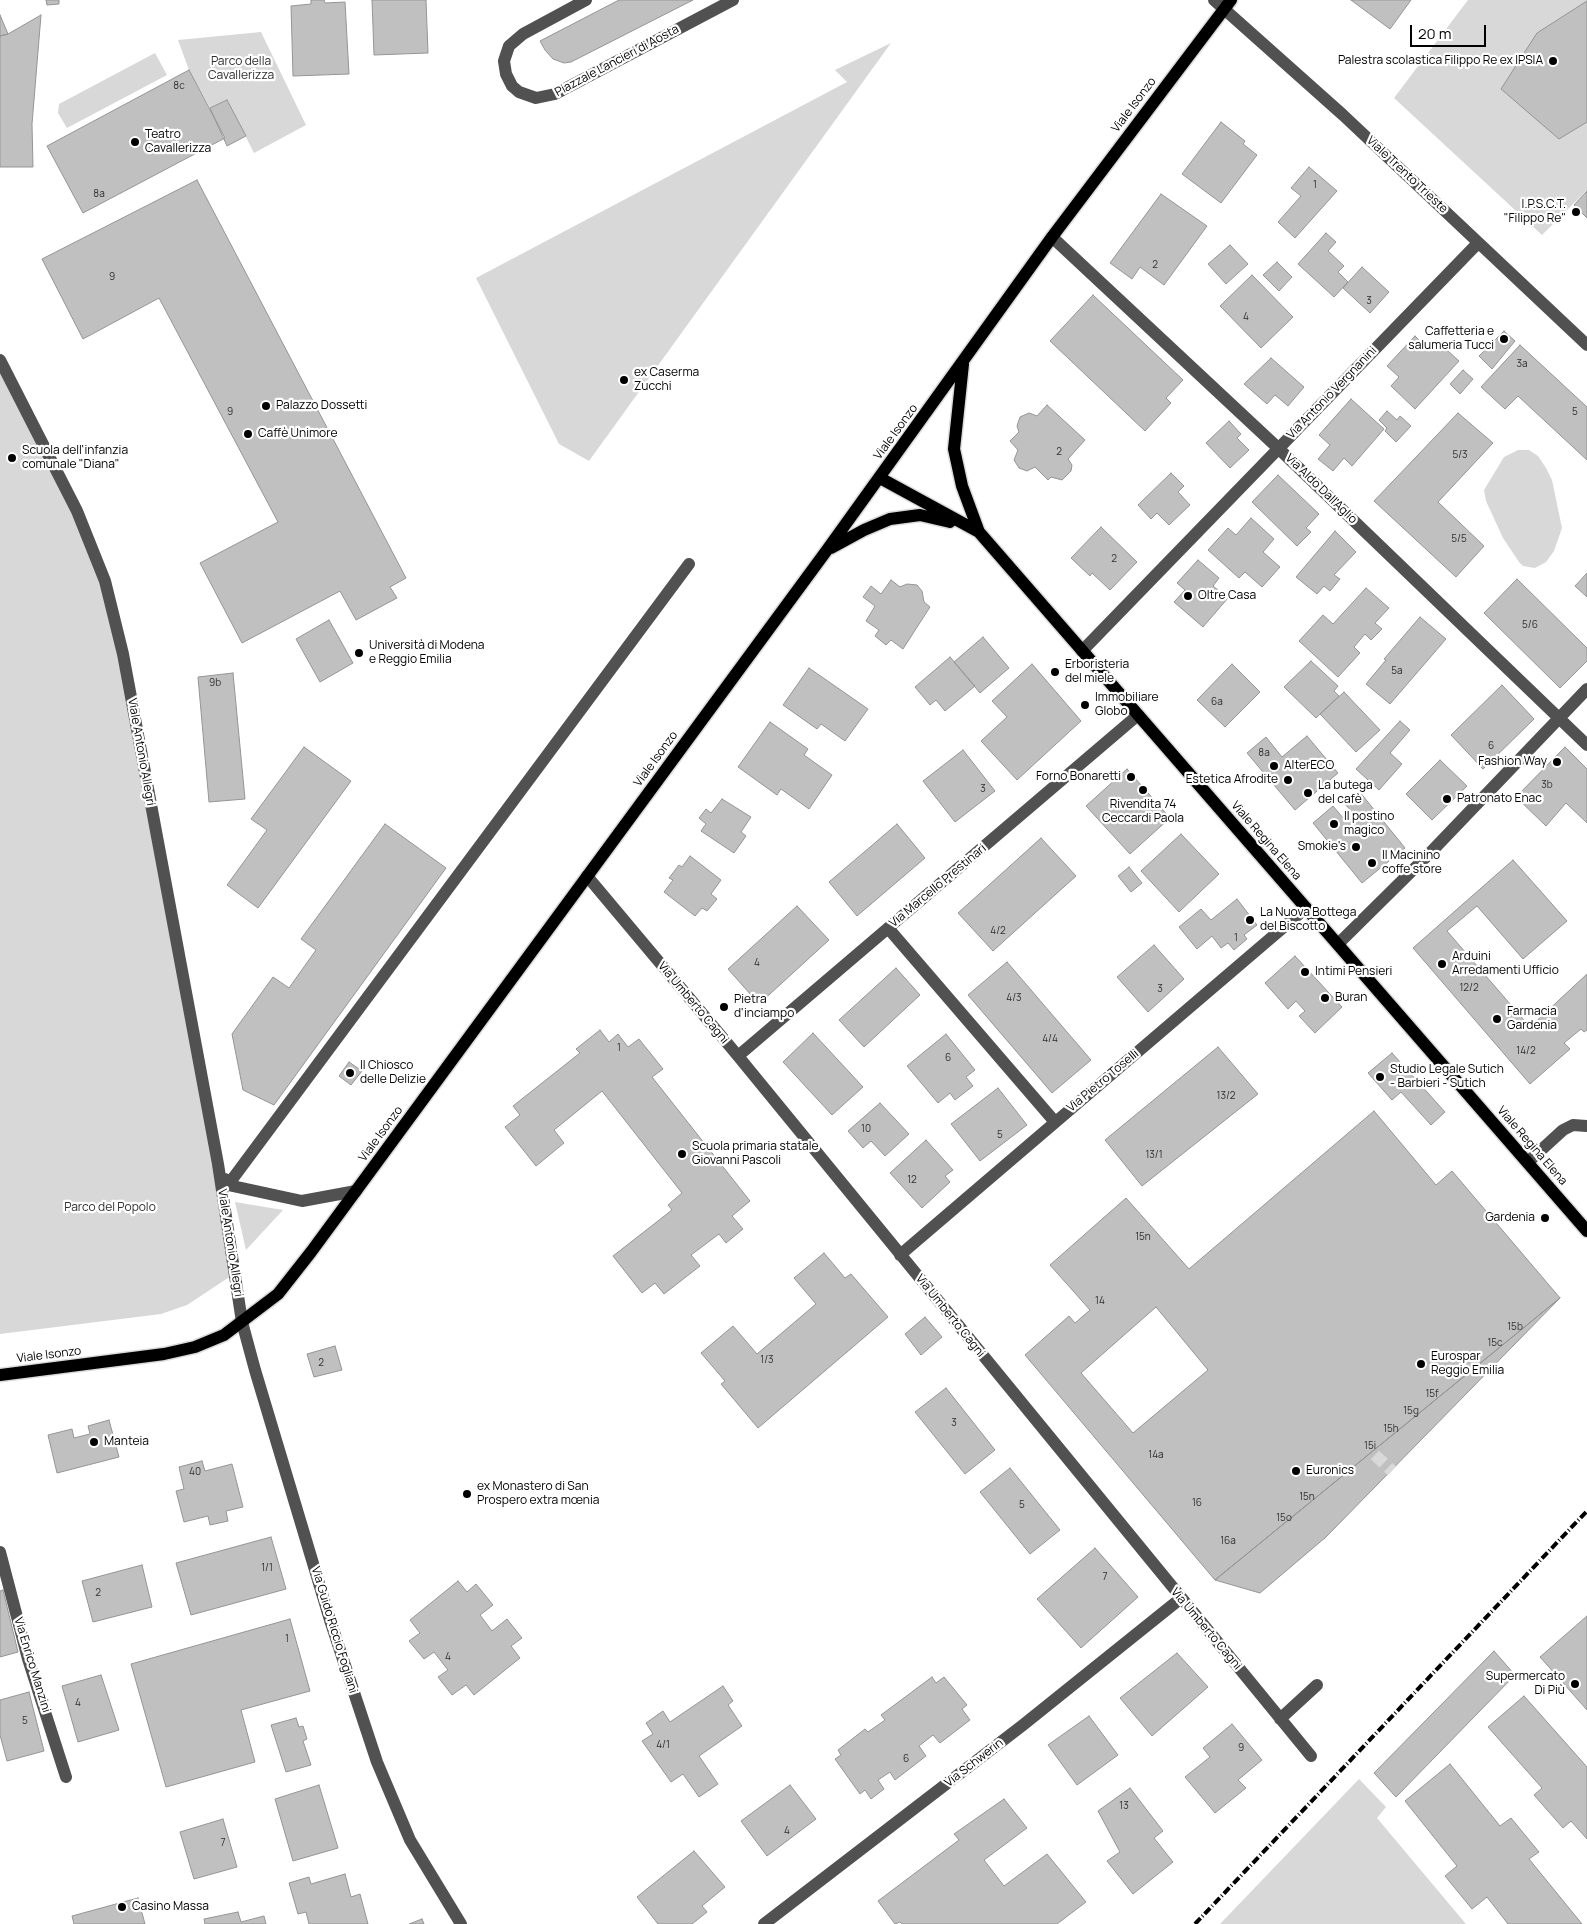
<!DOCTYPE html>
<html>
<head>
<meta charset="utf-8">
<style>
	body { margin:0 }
	#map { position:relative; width:1587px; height:1924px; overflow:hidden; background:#fff; font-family:Manrope,sans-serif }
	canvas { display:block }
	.scale { position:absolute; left:1410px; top:25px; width:76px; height:22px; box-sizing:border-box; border:2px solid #000; border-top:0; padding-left:6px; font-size:15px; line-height:18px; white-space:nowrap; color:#000; -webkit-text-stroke:4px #fff; paint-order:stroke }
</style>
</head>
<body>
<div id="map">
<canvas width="1587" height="1924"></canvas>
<div class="scale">20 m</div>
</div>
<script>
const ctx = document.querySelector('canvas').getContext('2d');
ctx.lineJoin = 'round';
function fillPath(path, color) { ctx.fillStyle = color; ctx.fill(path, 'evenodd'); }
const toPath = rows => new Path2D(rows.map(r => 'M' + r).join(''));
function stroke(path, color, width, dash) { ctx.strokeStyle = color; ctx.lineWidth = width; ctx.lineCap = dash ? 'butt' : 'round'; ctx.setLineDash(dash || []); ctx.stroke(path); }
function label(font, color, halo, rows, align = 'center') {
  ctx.font = font + ' Manrope,sans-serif'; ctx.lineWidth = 4.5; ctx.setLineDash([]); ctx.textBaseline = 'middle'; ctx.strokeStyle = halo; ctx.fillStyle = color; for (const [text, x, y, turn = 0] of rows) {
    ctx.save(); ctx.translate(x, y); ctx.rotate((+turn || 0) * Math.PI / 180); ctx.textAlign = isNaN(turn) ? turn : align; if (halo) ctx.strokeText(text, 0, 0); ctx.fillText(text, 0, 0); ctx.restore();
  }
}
fillPath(toPath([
	[1468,0,1587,0,1587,190,1542,235,1394,98],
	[261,32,306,125,254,153,227,100,210,108,189,70,178,40],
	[891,43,589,461,559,444,476,278,847,82,835,70],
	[155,53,167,75,67,128,58,113,59,104],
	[0,360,105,581,234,1274,187,1305,161,1314,0,1334],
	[1518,450,1529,450,1538,456,1546,468,1552,480,1562,528,1554,551,1546,562,1535,568,1523,566,1519,562,1503,538,1486,501,1484,490,1504,457],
	[235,1202,283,1210,246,1250],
	[1359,1779,1386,1807,1377,1818,1466,1924,1220,1924]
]), '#d8d8d8');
const building = toPath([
	[46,0,59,0,59,4,47,5,46,0],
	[311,0,324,0,325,3,345,2,349,74,293,76,291,6,311,4,311,0],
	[372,0,426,0,428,53,374,55,372,0],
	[619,0,693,0,571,62,564,63,553,59,545,50,540,41,619,0],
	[1351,0,1411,0,1390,29,1351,0],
	[1587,1,1587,122,1559,139,1501,89,1537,33,1587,1],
	[0,15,8,34,0,36,0,15],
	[41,15,32,124,33,167,0,167,0,36,8,34,41,15],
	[189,70,225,138,83,213,47,146,189,70],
	[227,100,246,136,227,146,210,108,227,100],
	[1221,122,1245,141,1243,144,1257,155,1221,203,1182,174,1221,122],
	[1309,167,1337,191,1295,238,1278,222,1301,196,1291,188,1309,167],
	[197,180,406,578,390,587,397,598,356,620,340,591,242,643,200,563,278,522,159,298,83,339,42,259,197,180],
	[1587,191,1587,218,1574,205,1587,191],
	[1161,194,1207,226,1164,285,1140,267,1132,279,1110,263,1161,194],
	[1326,233,1336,242,1328,251,1344,266,1338,272,1348,282,1334,297,1298,264,1326,233],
	[1230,245,1248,264,1226,284,1208,264,1230,245],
	[1277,262,1292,277,1279,291,1263,275,1277,262],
	[1362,267,1389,292,1370,313,1343,288,1362,267],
	[1252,275,1293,317,1261,348,1220,306,1252,275],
	[1093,295,1183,380,1166,398,1171,403,1145,431,1050,341,1093,295],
	[1504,331,1515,341,1492,369,1479,356,1504,331],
	[1415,336,1428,349,1436,340,1459,361,1415,409,1391,386,1399,377,1387,366,1415,336],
	[1520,345,1587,407,1587,460,1518,396,1505,409,1481,387,1520,345],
	[1271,358,1304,387,1288,406,1275,395,1267,404,1244,384,1271,358],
	[1463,370,1473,379,1460,394,1450,384,1463,370],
	[1351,399,1384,429,1352,466,1344,458,1333,471,1318,459,1330,445,1319,435,1351,399],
	[1047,405,1085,440,1068,459,1072,465,1071,471,1062,480,1051,477,1048,480,1035,467,1027,471,1019,468,1014,460,1018,450,1010,441,1019,432,1017,426,1020,417,1029,413,1037,416,1047,405],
	[1387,411,1397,420,1400,416,1411,426,1396,442,1385,431,1387,428,1379,420,1387,411],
	[1458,413,1493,443,1438,502,1484,546,1456,577,1374,501,1458,413],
	[1229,421,1241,434,1237,438,1249,450,1230,468,1206,443,1229,421],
	[1171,473,1184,486,1178,492,1190,505,1169,525,1157,513,1151,519,1138,505,1171,473],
	[1278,475,1319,514,1306,528,1311,532,1297,546,1252,502,1278,475],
	[1251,518,1274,539,1263,552,1280,567,1262,587,1245,572,1239,578,1208,550,1228,528,1236,535,1251,518],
	[1101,527,1137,562,1110,590,1092,573,1090,576,1071,558,1101,527],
	[1335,531,1356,552,1334,575,1340,579,1330,591,1324,586,1317,594,1296,577,1335,531],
	[1198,560,1219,578,1213,586,1228,598,1203,627,1174,602,1185,590,1177,583,1198,560],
	[1587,573,1587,597,1575,586,1587,573],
	[1517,579,1587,648,1587,661,1560,688,1484,613,1517,579],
	[891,580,900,587,907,584,917,585,922,591,924,602,930,607,903,649,891,640,886,645,875,636,879,630,866,621,875,606,863,597,871,586,881,594,891,580],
	[1366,588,1389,608,1375,623,1382,629,1371,640,1365,634,1354,647,1360,653,1338,677,1299,641,1323,615,1333,624,1366,588],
	[1420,617,1446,639,1390,704,1366,684,1386,660,1384,659,1420,617],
	[329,620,353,663,320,682,296,639,329,620],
	[983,637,1009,668,980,693,954,662,983,637],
	[950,657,975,686,945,711,936,700,930,705,915,687,950,657],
	[1311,661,1338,686,1334,691,1339,696,1316,718,1284,687,1311,661],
	[1032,664,1081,721,1017,780,981,741,1007,717,992,701,1032,664],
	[1232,664,1260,692,1225,727,1197,700,1232,664],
	[809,668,868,709,845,741,821,724,817,729,783,705,809,668],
	[233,673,245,799,209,802,198,677,233,673],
	[1502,685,1534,719,1483,769,1451,735,1502,685],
	[1344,692,1380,730,1356,752,1320,714,1344,692],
	[1400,721,1410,730,1390,753,1402,764,1379,790,1356,769,1400,721],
	[770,722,808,749,804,755,832,775,809,809,781,789,777,795,738,767,770,722],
	[1307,736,1338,773,1295,810,1247,753,1266,737,1282,757,1307,736],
	[304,747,351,781,258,908,227,885,267,830,251,819,304,747],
	[1565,747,1587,769,1587,823,1566,803,1546,826,1516,797,1565,747],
	[963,750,995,791,955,822,923,781,963,750],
	[1440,760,1467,786,1432,820,1406,794,1440,760],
	[1127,769,1170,818,1130,854,1086,806,1127,769],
	[1359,791,1405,848,1362,883,1313,823,1333,806,1344,819,1352,812,1344,803,1359,791],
	[722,799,751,817,741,832,746,836,734,853,701,831,706,824,699,818,706,809,711,813,722,799],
	[385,824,446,868,274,1105,243,1090,232,1034,273,977,289,988,316,950,301,939,385,824],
	[897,824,925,858,857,916,829,882,897,824],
	[1181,834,1219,874,1179,912,1141,871,1181,834],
	[1041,838,1076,876,993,951,958,913,1041,838],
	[690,856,721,880,711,894,717,899,707,911,702,908,695,916,664,892,673,880,669,878,679,865,682,867,690,856],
	[1513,860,1567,921,1523,959,1477,906,1447,931,1530,1027,1587,974,1587,1030,1584,1032,1581,1029,1564,1043,1570,1049,1530,1084,1413,948,1513,860],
	[1129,867,1142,883,1131,892,1118,876,1129,867],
	[1237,899,1257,925,1244,935,1247,939,1234,950,1228,943,1221,948,1212,936,1197,949,1179,927,1201,909,1211,920,1237,899],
	[797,906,829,940,759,1004,728,969,797,906],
	[1154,945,1184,979,1148,1012,1117,977,1154,945],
	[1295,956,1342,1007,1315,1033,1299,1016,1305,1011,1296,1001,1288,1009,1265,983,1295,956],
	[1007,962,1091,1060,1052,1093,968,995,1007,962],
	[896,968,920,995,864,1047,839,1020,896,968],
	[600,1030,609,1042,618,1034,628,1047,639,1039,663,1069,652,1077,750,1201,732,1216,743,1229,726,1243,719,1234,691,1255,700,1266,664,1294,655,1283,642,1293,613,1256,672,1210,668,1205,682,1193,602,1091,554,1130,564,1143,536,1166,505,1127,520,1115,513,1106,580,1053,576,1049,600,1030],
	[813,1033,863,1087,832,1115,783,1062,813,1033],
	[946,1034,975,1070,966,1077,973,1086,955,1100,950,1093,938,1103,907,1066,946,1034],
	[1218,1047,1258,1094,1142,1186,1105,1140,1218,1047],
	[1392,1053,1445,1112,1431,1125,1401,1092,1392,1100,1368,1073,1392,1053],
	[349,1062,362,1071,351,1085,339,1076,349,1062],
	[998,1088,1027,1125,980,1161,951,1124,998,1088],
	[880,1103,909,1134,885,1156,871,1141,863,1148,848,1131,880,1103],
	[1374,1111,1436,1185,1452,1171,1560,1298,1215,1580,1025,1355,1069,1316,1075,1323,1090,1310,1050,1265,1126,1198,1189,1269,1374,1111],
	[1156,1307,1208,1370,1133,1433,1081,1373,1156,1307],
	[926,1140,953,1170,945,1176,950,1182,922,1208,890,1173,926,1140],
	[824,1253,845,1278,851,1274,888,1317,758,1428,721,1384,725,1381,701,1353,733,1326,757,1354,816,1304,794,1278,824,1253],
	[1560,1298,1326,1537,1260,1593,1215,1580,1560,1298],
	[925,1317,942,1337,921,1355,905,1334,925,1317],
	[335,1346,342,1370,314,1377,307,1354,335,1346],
	[946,1388,995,1450,965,1474,915,1412,946,1388],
	[109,1420,119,1457,57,1473,48,1435,72,1429,74,1438,90,1434,88,1426,109,1420],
	[202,1461,205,1471,232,1464,243,1507,226,1511,228,1521,210,1525,208,1516,184,1522,176,1491,184,1489,179,1467,202,1461],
	[1010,1468,1060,1530,1030,1554,980,1492,1010,1468],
	[271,1537,286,1589,191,1615,176,1563,271,1537],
	[1095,1548,1138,1597,1081,1648,1037,1599,1095,1548],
	[142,1565,152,1607,93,1622,82,1581,142,1565],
	[458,1581,467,1592,476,1584,493,1605,480,1615,492,1631,507,1619,522,1638,511,1646,520,1658,474,1695,466,1685,452,1695,438,1677,448,1670,434,1652,424,1659,409,1641,420,1633,410,1620,458,1581],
	[3,1590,18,1652,0,1657,0,1591,3,1590],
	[1587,1616,1587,1710,1540,1657,1587,1616],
	[290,1619,310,1691,241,1710,255,1762,166,1787,131,1664,290,1619],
	[1494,1651,1515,1675,1396,1797,1374,1773,1494,1651],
	[1177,1653,1208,1687,1152,1736,1120,1698,1177,1653],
	[101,1675,119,1730,78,1742,62,1686,101,1675],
	[932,1677,936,1683,944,1677,967,1705,962,1709,970,1720,940,1743,933,1735,919,1746,926,1756,895,1780,890,1772,878,1780,884,1789,871,1799,865,1790,860,1794,835,1759,841,1755,838,1750,865,1729,868,1732,885,1720,881,1715,932,1677],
	[723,1686,733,1701,728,1705,742,1726,699,1756,718,1784,699,1797,683,1774,671,1782,642,1741,653,1734,646,1723,663,1711,670,1722,723,1686],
	[29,1692,44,1751,7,1761,0,1735,0,1700,29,1692],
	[1524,1696,1587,1767,1587,1839,1571,1821,1563,1828,1534,1795,1542,1788,1488,1727,1524,1696],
	[1089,1716,1118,1755,1077,1785,1048,1745,1089,1716],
	[296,1718,299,1727,303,1726,307,1739,303,1741,311,1765,286,1772,271,1725,296,1718],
	[1232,1724,1262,1760,1238,1780,1246,1788,1215,1813,1185,1777,1210,1757,1203,1748,1232,1724],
	[1450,1764,1500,1826,1511,1818,1539,1852,1529,1859,1582,1924,1508,1924,1487,1897,1472,1909,1445,1876,1457,1866,1405,1801,1450,1764],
	[319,1785,338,1848,293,1861,275,1799,319,1785],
	[790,1785,816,1819,767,1856,741,1821,790,1785],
	[1130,1788,1163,1831,1154,1838,1173,1862,1133,1894,1107,1861,1120,1852,1098,1811,1130,1788],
	[1004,1799,1027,1828,984,1860,1004,1886,1047,1854,1086,1902,1057,1924,902,1924,900,1922,895,1924,878,1901,959,1840,954,1834,1004,1799],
	[223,1819,237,1867,194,1879,180,1832,223,1819],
	[694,1851,725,1887,702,1906,707,1912,692,1924,658,1924,637,1897,694,1851],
	[345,1874,351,1897,360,1894,368,1924,309,1924,306,1912,298,1914,289,1883,309,1877,311,1884,345,1874],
	[138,1898,145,1924,74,1924,72,1916,138,1898],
	[238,1912,241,1922,264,1916,266,1924,205,1924,204,1919,238,1912],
	[422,1919,424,1924,409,1924,422,1919]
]);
fillPath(building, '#c0c0c0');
stroke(building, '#959595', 1);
stroke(toPath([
	[1375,1455,1392,1471]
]), '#d9d9d9', 12, [12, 6]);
const major = toPath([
	[963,364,954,449,962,486,979,532],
	[880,478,979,532,1587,1231],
	[831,548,864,530,890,519,920,515,950,522],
	[0,1375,164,1354,195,1347,224,1335,278,1294,311,1252,827,550,1052,237,1231,0]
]);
stroke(major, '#dbdbdb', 15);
stroke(toPath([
	[586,0,523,34,509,46,504,61,506,74,512,86,519,92,536,98,555,94,733,0],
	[1214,0,1343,115,1587,345],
	[1052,237,1278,448,1587,745],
	[0,360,77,511,105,581,123,654,218,1164,242,1322,255,1370,330,1620,377,1762,410,1840,461,1924],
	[1082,651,1478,243],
	[587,876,738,1056,1311,1756],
	[888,928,1055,1122],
	[1338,944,1430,853,1587,689],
	[738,1056,1138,715],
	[1528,1162,1563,1130,1573,1125,1587,1126],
	[225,1179,228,1185,302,1201,356,1191],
	[228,1185,689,564],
	[900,1255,1306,908],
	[0,1552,28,1659,66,1777],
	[1280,1719,1317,1685],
	[764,1924,1023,1725,1180,1599]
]), '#515151', 12);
stroke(major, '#000', 12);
stroke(toPath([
	[1195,1924,1587,1511]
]), '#000', 4, [8, 2.5, 1, 2.5]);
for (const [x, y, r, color] of [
	[1553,61,5,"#000"],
	[135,142,5,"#000"],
	[1576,212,5,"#000"],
	[1504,339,5,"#000"],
	[624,380,5,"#000"],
	[266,406,5,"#000"],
	[248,434,5,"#000"],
	[12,458,5,"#000"],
	[1188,596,5,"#000"],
	[359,653,5,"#000"],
	[1055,672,5,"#000"],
	[1085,705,5,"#000"],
	[1557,762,5,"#000"],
	[1274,766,5,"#000"],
	[1131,777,5,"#000"],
	[1288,780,5,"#000"],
	[1143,790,5,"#000"],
	[1308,793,5,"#000"],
	[1447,799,5,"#000"],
	[1334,824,5,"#000"],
	[1356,847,5,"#000"],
	[1372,863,5,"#000"],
	[1250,920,5,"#000"],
	[1442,964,5,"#000"],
	[1305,972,5,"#000"],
	[1325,998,5,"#000"],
	[724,1007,5,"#000"],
	[1497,1019,5,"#000"],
	[350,1073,5,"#000"],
	[1380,1077,5,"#000"],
	[682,1154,5,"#000"],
	[1545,1218,5,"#000"],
	[1421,1364,5,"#000"],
	[94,1442,5,"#000"],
	[1296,1471,5,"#000"],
	[467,1494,5,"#000"],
	[1575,1684,5,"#000"],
	[122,1907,5,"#000"]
]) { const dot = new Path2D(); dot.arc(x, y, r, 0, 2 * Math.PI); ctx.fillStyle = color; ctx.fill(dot); stroke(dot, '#fff', 2); }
label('10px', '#303030', null, [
	["8c",179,86],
	["1",1315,185],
	["8a",99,194],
	["2",1155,265],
	["9",112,277],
	["3",1369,301],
	["4",1246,317],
	["3a",1522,364],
	["9",230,412],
	["5",1575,412],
	["2",1059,452],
	["5/3",1460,455],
	["5/5",1459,539],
	["2",1114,559],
	["5/6",1530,625],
	["5a",1397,671],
	["9b",215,683],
	["6a",1217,702],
	["6",1491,746],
	["8a",1264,753],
	["3b",1547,785],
	["3",983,789],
	["4/2",998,931],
	["1",1236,938],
	["4",757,963],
	["12/2",1469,988],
	["3",1160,989],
	["4/3",1014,998],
	["4/4",1050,1039],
	["1",619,1048],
	["14/2",1526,1051],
	["6",948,1058],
	["13/2",1226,1096],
	["10",866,1129],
	["5",1000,1135],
	["13/1",1154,1155],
	["12",912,1180],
	["15n",1143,1237],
	["14",1100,1301],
	["15b",1515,1327],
	["15c",1495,1343],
	["1/3",767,1360],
	["2",321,1363],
	["15f",1432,1394],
	["15g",1411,1411],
	["3",954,1423],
	["15h",1391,1429],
	["15i",1370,1446],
	["14a",1156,1455],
	["40",195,1472],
	["15n",1307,1497],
	["16",1197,1503],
	["5",1022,1505],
	["15o",1284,1518],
	["16a",1228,1541],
	["1/1",267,1568],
	["7",1105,1577],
	["2",98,1593],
	["1",287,1639],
	["4",448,1657],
	["4",78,1703],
	["5",25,1721],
	["4/1",663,1745],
	["9",1241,1748],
	["6",906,1759],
	["13",1124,1806],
	["4",787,1831],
	["7",223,1843]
]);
label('12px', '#000', '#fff', [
	["Piazzale Lancieri di Aosta",617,61,-28],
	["Viale Isonzo",1134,105,-53],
	["Viale Trento Trieste",1407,175,43],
	["Via Antonio Vergnanini",1332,393,-46],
	["Viale Isonzo",896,432,-54],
	["Via Aldo Dall'Aglio",1321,489,44],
	["Viale Antonio Allegri",141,752,80],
	["Viale Isonzo",656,759,-54],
	["Viale Regina Elena",1266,841,49],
	["Via Marcello Prestinari",938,886,-40],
	["Via Umberto Cagni",693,1003,50],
	["Via Pietro Toselli",1103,1081,-40],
	["Viale Isonzo",381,1134,-54],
	["Viale Regina Elena",1532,1146,49],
	["Viale Antonio Allegri",230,1243,81],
	["Via Umberto Cagni",950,1316,51],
	["Viale Isonzo",49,1355,-7],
	["Via Umberto Cagni",1206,1629,50],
	["Via Guido Riccio Fogliani",334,1630,73],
	["Via Enrico Manzini",32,1665,73],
	["Via Schwerin",974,1763,-38]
]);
label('12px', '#000', '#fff', [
	["Palestra scolastica Filippo Re ex IPSIA",1543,61,"right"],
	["Teatro",145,135],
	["Cavallerizza",145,149],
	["I.P.S.C.T.",1566,205,"right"],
	["\"Filippo Re\"",1566,219,"right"],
	["Caffetteria e",1494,332,"right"],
	["salumeria Tucci",1494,346,"right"],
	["ex Caserma",634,373],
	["Zucchi",634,387],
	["Palazzo Dossetti",276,406],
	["Caffè Unimore",258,434],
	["Scuola dell'infanzia",22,451],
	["comunale \"Diana\"",22,465],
	["Oltre Casa",1198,596],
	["Università di Modena",369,646],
	["e Reggio Emilia",369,660],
	["Erboristeria",1065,665],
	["del miele",1065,679],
	["Immobiliare",1095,698],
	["Globo",1095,712],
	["Fashion Way",1547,762,"right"],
	["AlterECO",1284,766],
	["Forno Bonaretti",1121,777,"right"],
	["Estetica Afrodite",1278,780,"right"],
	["La butega",1318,786],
	["del cafè",1318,800],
	["Patronato Enac",1457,799],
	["Rivendita 74",1143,805,"center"],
	["Ceccardi Paola",1143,819,"center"],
	["Il postino",1344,817],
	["magico",1344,831],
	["Smokie's",1346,847,"right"],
	["Il Macinino",1382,856],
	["coffe store",1382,870],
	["La Nuova Bottega",1260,913],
	["del Biscotto",1260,927],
	["Arduini",1452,957],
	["Arredamenti Ufficio",1452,971],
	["Intimi Pensieri",1315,972],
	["Buran",1335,998],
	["Pietra",734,1000],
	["d'inciampo",734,1014],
	["Farmacia",1507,1012],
	["Gardenia",1507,1026],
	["Il Chiosco",360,1066],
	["delle Delizie",360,1080],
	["Studio Legale Sutich",1390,1070],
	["- Barbieri - Sutich",1390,1084],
	["Scuola primaria statale",692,1147],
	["Giovanni Pascoli",692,1161],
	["Gardenia",1535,1218,"right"],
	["Eurospar",1431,1357],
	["Reggio Emilia",1431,1371],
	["Manteia",104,1442],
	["Euronics",1306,1471],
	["ex Monastero di San",477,1487],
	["Prospero extra mœnia",477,1501],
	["Supermercato",1565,1677,"right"],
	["Di Più",1565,1691,"right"],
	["Casino Massa",132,1907]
], 'left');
label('12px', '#2f2f2f', '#fff', [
	["Parco della",241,62],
	["Cavallerizza",241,76],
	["Parco del Popolo",110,1208]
]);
</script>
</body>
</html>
